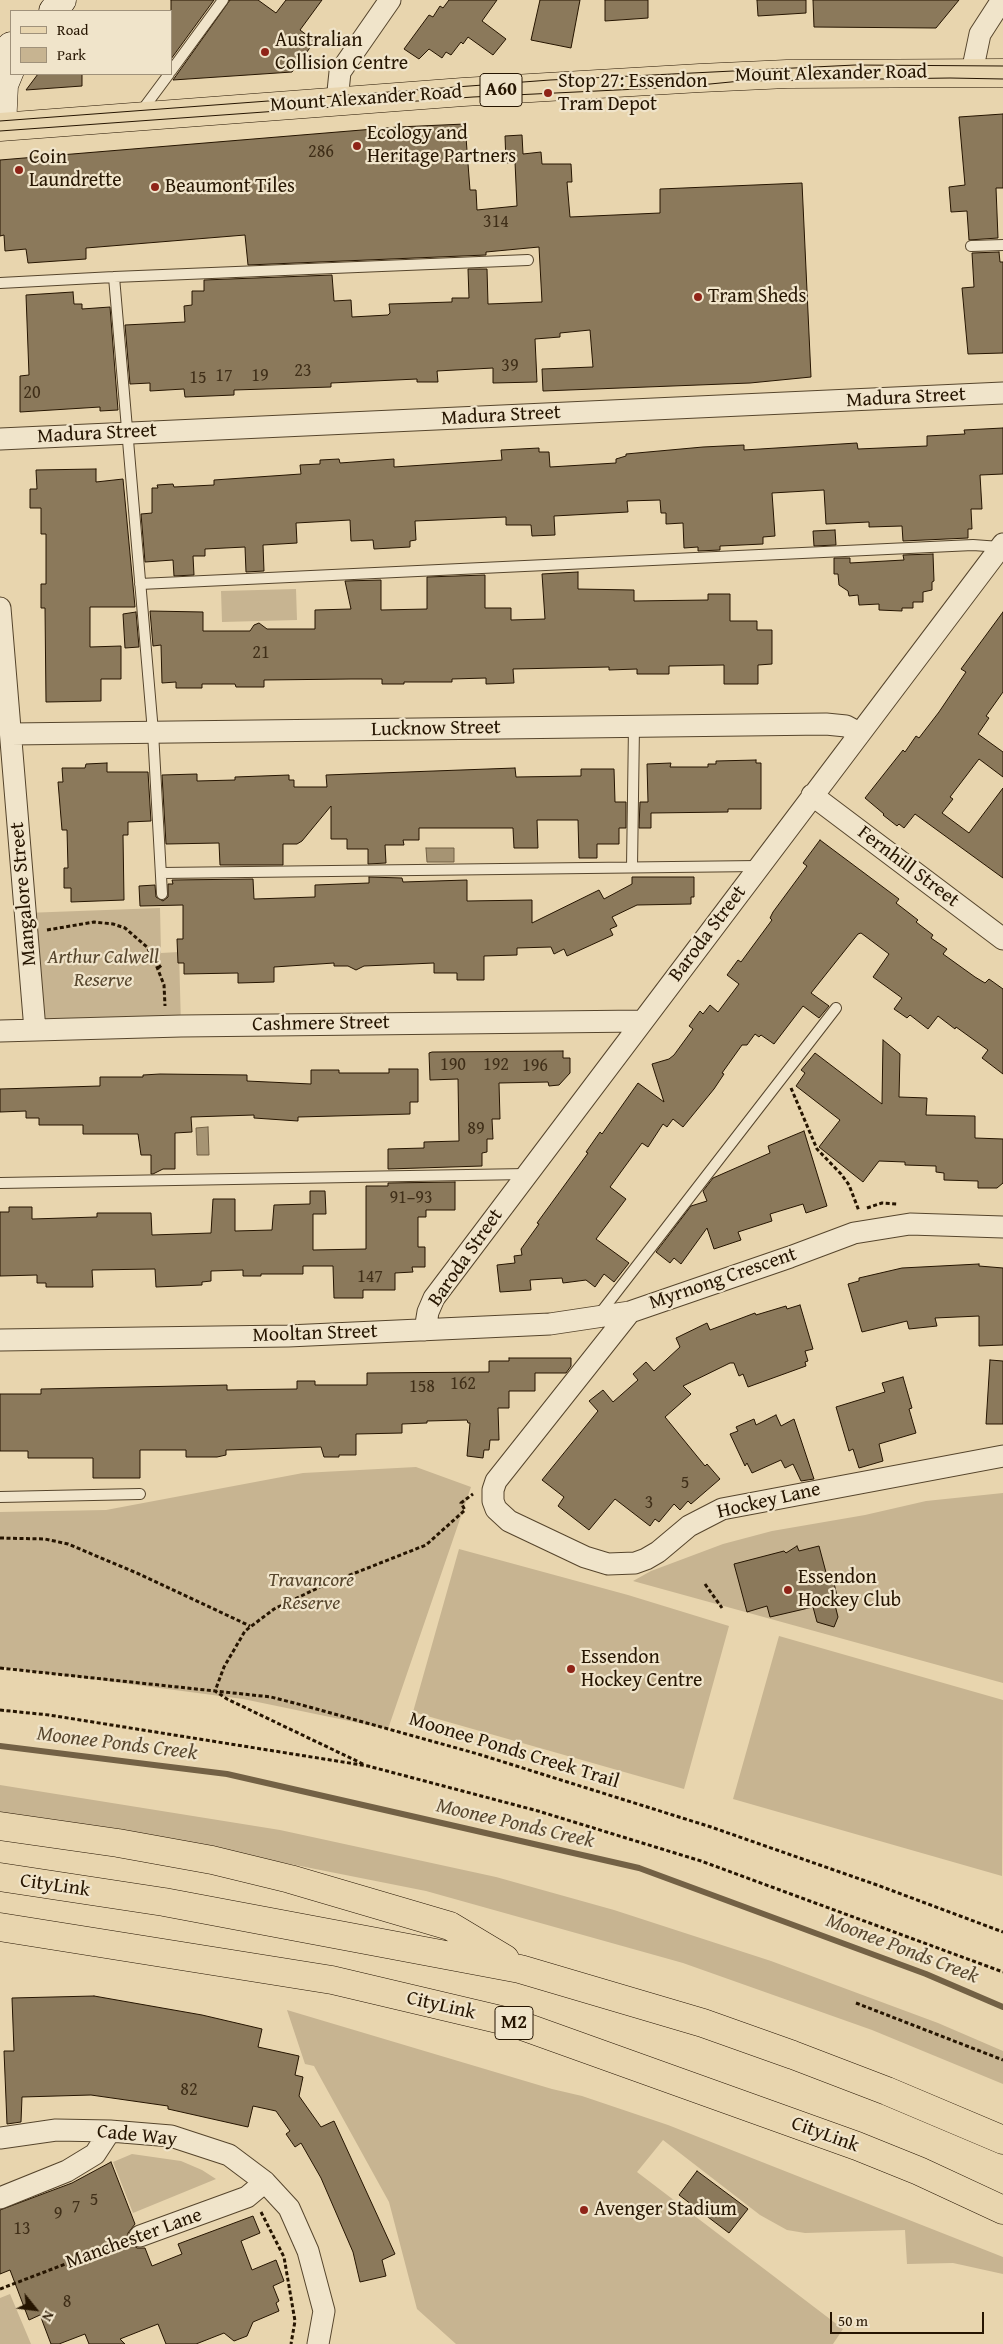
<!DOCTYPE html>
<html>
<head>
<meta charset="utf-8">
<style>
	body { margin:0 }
	#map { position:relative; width:1003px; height:2344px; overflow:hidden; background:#e8d5ae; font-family:"Gentium Book Plus",serif }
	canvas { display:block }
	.legend { position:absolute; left:10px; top:10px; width:162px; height:65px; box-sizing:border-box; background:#f0e4ca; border:1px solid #9f917a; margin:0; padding:6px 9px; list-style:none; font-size:15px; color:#261501 }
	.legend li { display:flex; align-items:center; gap:10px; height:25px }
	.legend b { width:25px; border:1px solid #9f917a }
	.north { position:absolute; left:10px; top:2284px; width:50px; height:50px; -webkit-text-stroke:4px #f0e4ca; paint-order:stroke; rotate:119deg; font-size:14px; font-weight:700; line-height:20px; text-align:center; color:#261501 }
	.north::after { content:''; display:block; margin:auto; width:18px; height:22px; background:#261501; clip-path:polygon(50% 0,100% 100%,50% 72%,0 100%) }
	.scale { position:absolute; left:830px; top:2312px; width:154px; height:22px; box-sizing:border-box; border:2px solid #261501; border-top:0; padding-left:6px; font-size:15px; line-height:18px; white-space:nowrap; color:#261501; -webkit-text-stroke:4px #f0e4ca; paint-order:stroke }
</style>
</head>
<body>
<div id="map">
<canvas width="1003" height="2344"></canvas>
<ul class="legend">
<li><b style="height:6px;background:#e8d5ae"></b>Road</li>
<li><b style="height:14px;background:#c7b491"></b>Park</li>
</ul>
<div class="north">N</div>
<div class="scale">50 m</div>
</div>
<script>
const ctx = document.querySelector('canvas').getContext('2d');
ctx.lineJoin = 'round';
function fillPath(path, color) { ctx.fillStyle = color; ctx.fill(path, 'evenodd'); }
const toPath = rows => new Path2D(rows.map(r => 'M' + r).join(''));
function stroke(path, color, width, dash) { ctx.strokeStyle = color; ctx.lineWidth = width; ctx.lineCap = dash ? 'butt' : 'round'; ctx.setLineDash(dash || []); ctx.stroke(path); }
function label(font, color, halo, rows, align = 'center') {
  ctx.font = font + ' "Gentium Book Plus",serif'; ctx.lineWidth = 4.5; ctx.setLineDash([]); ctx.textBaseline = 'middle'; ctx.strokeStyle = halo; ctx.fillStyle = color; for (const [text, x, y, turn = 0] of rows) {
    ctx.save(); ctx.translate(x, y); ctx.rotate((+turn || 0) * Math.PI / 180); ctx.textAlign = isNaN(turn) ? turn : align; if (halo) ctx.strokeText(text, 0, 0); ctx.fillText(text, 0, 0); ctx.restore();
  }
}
fillPath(toPath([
	[296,589,297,620,222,622,221,591],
	[160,908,161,953,179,952,181,1026,35,1030,25,913],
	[416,1467,471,1487,388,1729,243,1699,0,1667,0,1512,106,1510,303,1473],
	[1003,1493,1003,1683,633,1581,651,1571,723,1544,772,1531,865,1515,926,1501],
	[459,1549,628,1595,729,1626,684,1789,413,1712],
	[779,1636,1003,1700,1002,1876,733,1799],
	[0,1785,280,1830,496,1877,614,1910,771,1961,938,2023,1003,2051,1003,2084,872,2030,683,1963,426,1891,255,1857,0,1815],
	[287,2010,552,2089,582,2096,668,2125,1003,2257,1003,2274,953,2263,907,2264,905,2230,805,2233,787,2230,760,2215,663,2140,637,2172,843,2329,833,2344,456,2344,417,2309,389,2202,314,2066,305,2064],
	[132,2154,181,2161,202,2170,216,2179,133,2213,113,2162],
	[10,2294,31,2344,0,2344,0,2298]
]), '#c7b491');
const water = toPath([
	[426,848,454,848,454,862,427,862,426,848],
	[208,1127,209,1155,197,1155,196,1128,208,1127]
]);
fillPath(water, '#a69473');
stroke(water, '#736145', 1);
stroke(toPath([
	[0,1746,227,1774,639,1868,926,1974,1003,2007]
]), '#736145', 6);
const building = toPath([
	[171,0,214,0,171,59,171,0],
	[230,0,258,0,276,13,286,0,322,0,300,30,315,41,292,72,173,80,230,0],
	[449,0,497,0,482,21,506,39,493,55,468,37,463,44,461,42,451,55,446,52,442,58,429,49,419,59,404,49,429,15,433,17,440,6,443,8,449,0],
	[540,0,580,0,571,48,531,40,540,0],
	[605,0,648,0,648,18,605,21,605,0],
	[757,0,806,0,806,13,758,16,757,0],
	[813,0,959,0,936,28,814,27,813,0],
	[38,74,82,74,82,86,26,90,38,74],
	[1003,114,1003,188,996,188,998,238,969,240,967,211,951,212,949,187,965,185,959,117,1003,114],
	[465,124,470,190,476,190,477,210,517,206,515,162,506,163,505,136,522,135,523,154,541,152,542,164,571,164,572,182,567,182,570,217,660,213,660,189,802,183,811,377,750,383,543,391,542,369,593,367,590,330,560,333,560,337,535,339,537,382,493,383,493,368,437,371,438,382,417,382,417,379,331,383,331,387,234,390,234,395,210,396,185,397,184,389,150,391,150,383,130,384,125,325,185,322,184,306,192,305,192,291,204,291,204,280,332,275,334,301,351,300,352,317,388,315,390,313,389,304,452,302,452,298,469,298,468,269,487,269,488,304,542,302,539,247,486,252,486,255,248,265,245,235,86,248,86,259,28,263,26,249,5,251,4,235,0,236,0,160,398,127,465,124],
	[999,252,1000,262,1003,262,1003,353,968,354,962,288,974,287,972,253,999,252],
	[73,292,74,304,82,304,82,309,110,307,118,410,100,411,100,407,20,412,20,376,29,375,26,295,73,292],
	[1003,428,1003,474,980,475,982,509,971,509,972,529,968,529,968,538,903,541,902,526,869,527,869,522,826,524,824,490,772,493,775,536,763,537,763,544,720,546,720,550,698,551,698,547,684,548,683,523,666,524,666,513,661,513,660,500,627,501,628,512,554,516,555,535,532,536,531,525,506,525,506,517,415,521,416,540,410,541,410,547,374,549,373,540,351,541,350,520,296,523,297,543,263,545,264,571,246,572,245,547,205,549,205,556,193,556,194,575,174,576,173,560,145,562,141,514,152,513,152,488,158,488,157,485,173,484,174,487,214,485,214,480,301,474,300,465,320,464,320,460,339,459,340,463,394,459,394,467,502,460,501,450,539,448,539,452,549,452,550,467,616,463,616,459,626,456,626,454,703,447,744,445,744,450,857,443,858,449,927,446,927,436,965,434,964,430,1003,428],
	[96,469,96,482,123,479,135,607,90,607,90,647,121,646,121,679,101,679,101,701,46,702,45,608,41,608,41,584,46,584,46,534,41,534,41,508,30,508,30,489,37,489,36,470,96,469],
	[835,530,836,545,814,546,813,531,835,530],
	[933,554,934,581,932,582,932,590,923,592,923,602,913,602,913,608,902,608,902,611,879,610,879,604,859,605,858,595,849,596,848,591,839,585,838,574,834,574,834,558,850,558,850,563,904,560,903,555,933,554],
	[578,572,578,589,634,590,634,601,708,600,708,594,730,594,730,621,757,621,757,630,772,630,772,664,758,665,758,684,724,684,724,665,669,666,669,674,637,674,637,669,609,670,609,667,513,669,514,683,486,684,486,678,452,679,452,682,404,682,404,684,382,684,382,679,351,679,264,680,264,687,236,687,235,684,202,684,202,688,176,688,176,682,162,683,161,645,153,646,150,611,203,612,203,631,250,631,254,625,259,623,267,629,315,629,315,610,351,609,345,581,381,580,381,610,427,609,427,577,485,575,485,608,511,608,511,620,545,619,542,574,578,572],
	[136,612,139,647,125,648,123,614,136,612],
	[1003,612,1003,692,986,716,989,718,978,734,1003,752,1003,777,979,759,950,797,953,799,942,813,969,833,1003,788,1003,878,915,814,904,828,899,824,897,826,883,815,884,814,865,798,903,750,905,752,916,736,919,738,939,712,966,672,961,669,1003,612],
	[756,760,756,763,761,763,761,809,728,809,728,812,651,813,651,828,639,828,640,802,648,802,647,764,671,763,670,767,708,767,708,764,716,764,716,761,756,760],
	[107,763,107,772,148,772,151,821,128,822,128,835,123,835,124,900,71,902,71,888,64,888,64,868,68,868,67,830,62,830,58,782,63,782,62,768,85,768,86,764,107,763],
	[515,768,516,777,581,776,581,769,614,769,615,802,626,802,626,828,619,828,619,844,597,844,597,858,579,858,578,820,537,820,538,848,514,848,513,828,419,828,419,840,403,840,404,845,385,845,386,863,368,864,368,849,347,849,347,839,331,839,331,806,302,841,297,844,283,844,283,865,220,865,219,843,166,844,162,775,197,774,197,781,235,780,235,777,289,775,289,780,294,780,294,787,327,787,326,775,515,768],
	[820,840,899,899,896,903,918,920,916,922,933,935,931,938,947,949,943,954,975,977,985,983,989,979,1003,989,1003,1074,982,1058,988,1050,956,1027,955,1029,938,1016,928,1029,910,1015,907,1018,894,1009,902,998,873,977,889,954,861,933,858,934,811,993,829,1006,819,1018,803,1006,774,1044,761,1035,759,1037,755,1034,747,1045,742,1045,722,1073,724,1074,714,1089,683,1127,673,1119,667,1127,663,1124,648,1147,642,1143,610,1187,626,1199,596,1239,629,1263,614,1282,604,1274,595,1287,586,1280,563,1283,562,1278,530,1280,531,1290,500,1292,497,1265,515,1263,514,1256,522,1255,521,1249,539,1224,537,1223,588,1153,586,1152,600,1132,602,1134,638,1083,664,1102,652,1064,669,1059,674,1055,693,1029,689,1026,700,1011,703,1014,710,1005,718,1012,739,984,727,975,738,960,741,962,772,920,770,918,773,912,807,866,803,863,820,840],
	[369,877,402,878,403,882,467,880,467,901,532,900,532,923,599,890,604,899,632,884,632,877,694,877,694,897,691,897,691,904,637,905,612,917,617,926,610,929,613,935,567,956,564,949,554,954,551,947,517,948,517,955,484,956,484,980,457,980,457,973,434,973,434,963,364,966,356,970,348,966,334,966,334,963,274,967,274,982,238,983,238,973,184,974,184,963,178,963,177,939,183,939,183,905,140,906,139,886,155,885,156,897,163,901,168,897,168,884,173,884,172,880,253,879,254,899,315,897,315,885,369,883,369,877],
	[883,1040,900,1054,899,1097,927,1098,926,1115,975,1116,975,1138,1003,1139,1003,1183,997,1188,978,1188,978,1181,944,1180,944,1173,936,1172,936,1166,905,1165,905,1162,879,1161,863,1182,819,1147,840,1120,796,1086,805,1073,801,1070,815,1053,882,1104,883,1040],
	[563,1051,563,1058,570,1058,570,1073,559,1085,549,1086,548,1082,499,1083,500,1119,492,1119,493,1139,487,1139,487,1152,482,1153,482,1166,388,1169,388,1149,424,1148,424,1142,459,1141,458,1079,430,1080,429,1053,432,1052,563,1051],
	[389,1069,418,1069,418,1102,410,1102,410,1114,298,1117,298,1121,254,1118,254,1115,191,1117,192,1132,175,1133,175,1169,163,1169,153,1174,151,1174,151,1155,141,1155,138,1134,83,1134,83,1125,39,1125,39,1118,26,1118,26,1111,0,1112,0,1089,100,1086,100,1077,143,1077,143,1075,160,1074,247,1075,247,1081,311,1084,311,1070,339,1070,339,1073,389,1073,389,1069],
	[804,1131,827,1206,806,1213,803,1204,770,1214,772,1221,738,1232,741,1240,714,1249,707,1228,681,1264,674,1258,670,1263,656,1252,691,1206,707,1201,703,1191,713,1178,770,1153,768,1146,804,1131],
	[455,1182,455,1210,426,1210,426,1217,418,1217,418,1247,425,1247,425,1267,412,1267,413,1272,395,1273,395,1290,363,1290,363,1298,334,1298,333,1266,303,1266,303,1274,261,1274,261,1276,243,1276,243,1270,211,1271,211,1281,202,1282,202,1285,156,1287,155,1269,92,1270,93,1287,46,1287,46,1283,37,1283,37,1275,0,1276,0,1212,9,1212,9,1207,32,1207,32,1219,97,1217,97,1213,151,1213,152,1235,211,1233,213,1199,235,1199,235,1231,272,1230,274,1205,310,1204,310,1191,325,1191,326,1214,313,1214,313,1250,366,1249,366,1186,388,1186,388,1183,455,1182],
	[979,1264,979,1266,1003,1268,1003,1345,979,1346,979,1316,935,1318,937,1326,909,1329,907,1321,862,1332,848,1284,859,1281,859,1278,902,1268,979,1264],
	[800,1305,813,1349,805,1351,808,1361,805,1362,806,1366,748,1387,743,1374,739,1376,734,1363,730,1363,683,1386,691,1394,665,1417,705,1466,707,1464,720,1479,691,1504,688,1501,680,1510,674,1504,659,1522,655,1519,650,1526,615,1499,589,1530,558,1506,564,1497,542,1480,598,1411,589,1401,603,1390,613,1402,638,1380,633,1374,646,1362,654,1371,680,1347,676,1338,707,1323,710,1330,755,1313,756,1315,786,1306,787,1309,800,1305],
	[509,1358,571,1358,571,1366,566,1373,535,1373,535,1391,509,1391,509,1408,498,1408,499,1440,490,1440,489,1450,484,1450,483,1458,467,1456,470,1423,468,1423,467,1420,427,1421,427,1423,402,1424,402,1433,356,1434,356,1455,339,1455,339,1457,324,1457,321,1447,226,1450,226,1455,217,1457,186,1457,186,1450,140,1450,140,1478,93,1478,93,1458,28,1458,28,1451,0,1451,0,1394,41,1394,41,1389,227,1385,227,1390,297,1389,297,1381,315,1381,315,1385,367,1385,367,1373,489,1372,489,1361,509,1361,509,1358],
	[990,1360,1003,1361,1003,1424,986,1424,990,1360],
	[903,1377,912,1408,909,1409,916,1433,879,1444,883,1461,859,1468,853,1449,849,1451,836,1407,885,1392,882,1383,903,1377],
	[776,1415,781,1426,794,1419,814,1479,801,1481,793,1464,785,1468,781,1460,752,1473,747,1463,745,1466,730,1434,738,1431,736,1427,754,1419,756,1425,776,1415],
	[797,1546,799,1551,819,1546,828,1580,833,1579,838,1600,834,1601,838,1617,834,1627,817,1622,813,1607,770,1617,767,1606,747,1612,734,1564,784,1551,786,1553,797,1546],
	[94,1996,202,2015,262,2029,258,2047,299,2056,295,2075,303,2077,299,2096,321,2127,334,2121,395,2254,382,2260,386,2276,360,2282,353,2252,321,2178,301,2143,295,2147,286,2134,290,2131,276,2111,253,2106,248,2127,168,2109,168,2106,91,2095,22,2097,21,2122,7,2124,4,2051,14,2051,12,1998,94,1996],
	[111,2162,135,2224,128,2233,128,2241,137,2248,145,2248,152,2266,182,2254,178,2244,253,2216,260,2233,241,2241,252,2270,276,2260,284,2281,273,2286,279,2301,276,2303,279,2311,253,2322,247,2336,234,2341,224,2333,196,2344,166,2344,158,2324,120,2339,125,2344,89,2344,85,2334,59,2344,51,2344,40,2315,29,2320,10,2270,0,2274,0,2210,72,2183,111,2162],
	[697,2171,748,2209,729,2233,679,2195,697,2171]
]);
fillPath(building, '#8b795b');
stroke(building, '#261501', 1);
const lane = toPath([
	[171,71,223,0],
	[140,113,169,74],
	[971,246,1003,245],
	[114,277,153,732,162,894],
	[0,283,114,277,528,260],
	[140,584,973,545,1000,547],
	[632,867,634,726],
	[161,873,758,866],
	[0,1183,526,1174],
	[598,1316,836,1008],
	[0,1497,140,1494]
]);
const street = toPath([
	[972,72,980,34,1002,0],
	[337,101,340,72,390,0],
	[0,439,1003,393],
	[0,608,35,1030],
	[11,734,826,724,846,726,859,733],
	[812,795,1003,939],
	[0,1031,181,1026,642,1021],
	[630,1312,496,1481,493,1490,493,1501,496,1509,509,1521,585,1557,608,1564,635,1563,646,1559,658,1552,689,1526,722,1509,1003,1456],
	[425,1330,428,1312,434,1298,1003,544],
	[0,1340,288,1336,550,1324,630,1312,790,1257,854,1233,910,1224,1003,1227],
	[0,2138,56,2130,110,2131,171,2136,229,2155,265,2182,289,2208,308,2251,324,2311,318,2344],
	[0,2198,67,2171,95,2154,110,2131],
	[140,2236,247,2197,265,2182]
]);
const secondary = toPath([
	[53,11,62,0],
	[0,61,11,46],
	[2,126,4,85,11,68]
]);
const primary = toPath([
	[0,127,463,92,700,78,787,74,1003,73]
]);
const highway = toPath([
	[0,1826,118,1843,212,1860,290,1879,450,1926,505,1959],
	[0,1877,164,1902,520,1969,703,2023,793,2055,887,2091,1003,2140],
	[0,1927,332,1980,514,2023,857,2146,919,2171,1003,2210]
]);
stroke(lane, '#56452c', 12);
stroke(street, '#56452c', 23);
stroke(secondary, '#261501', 29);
stroke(primary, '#261501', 29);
stroke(highway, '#261501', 29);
stroke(toPath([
	[47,930,94,922,113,924,125,928,147,947,155,962,164,985,165,1006],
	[158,968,163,964],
	[791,1088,817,1149,841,1174,849,1185,859,1211],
	[867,1208,882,1203,897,1204],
	[0,1538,45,1539,68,1544,139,1574,250,1626],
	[705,1584,722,1608],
	[0,1668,271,1697,302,1705,478,1754,711,1827,877,1885,1003,1932],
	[0,1710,49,1715,368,1766,538,1811,701,1861,1003,1972],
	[363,1764,227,1699,215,1691,224,1667,245,1631,274,1609,322,1586,426,1545,465,1510,461,1503,473,1494],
	[856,2003,1003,2060],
	[261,2212,284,2257,295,2321,291,2344],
	[0,2289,123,2242]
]), '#261501', 3, [4, 2.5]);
stroke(lane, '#f0e4ca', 10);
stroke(street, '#f0e4ca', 21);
stroke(secondary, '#f0e4ca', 28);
stroke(primary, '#e8d5ae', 28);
stroke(highway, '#e8d5ae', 28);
stroke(toPath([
	[0,121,550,80,855,65,1003,66],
	[0,131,473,97,679,87,741,81,950,78,1003,79]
]), '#261501', 1);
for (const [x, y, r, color] of [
	[265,52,5,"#8f2418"],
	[548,93,5,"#8f2418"],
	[357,146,5,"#8f2418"],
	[19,170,5,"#8f2418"],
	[155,187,5,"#8f2418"],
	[698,297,5,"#8f2418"],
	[788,1590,5,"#8f2418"],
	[571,1669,5,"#8f2418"],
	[584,2210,5,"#8f2418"]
]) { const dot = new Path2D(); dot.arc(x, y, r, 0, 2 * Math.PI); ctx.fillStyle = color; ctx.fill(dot); stroke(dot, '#f0e4ca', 2); }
label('18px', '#3f2e18', null, [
	["286",321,152],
	["314",496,222],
	["39",510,366],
	["23",303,371],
	["17",224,376],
	["19",260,376],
	["15",198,378],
	["20",32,393],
	["21",261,653],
	["190",453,1065],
	["192",496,1065],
	["196",535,1066],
	["89",476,1129],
	["91–93",411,1198],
	["147",370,1277],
	["162",463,1384],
	["158",422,1387],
	["5",685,1483],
	["3",649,1503],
	["82",189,2090],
	["5",94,2200],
	["7",76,2207],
	["9",58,2214],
	["13",22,2229],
	["8",67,2302]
]);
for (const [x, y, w] of [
	[501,90,42],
	[514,2023,38]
]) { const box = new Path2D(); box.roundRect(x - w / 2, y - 16.5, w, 33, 4); ctx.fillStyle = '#f0e4ca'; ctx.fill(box); stroke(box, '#261501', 1); }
label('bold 19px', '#261501', null, [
	["A60",501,90],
	["M2",514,2023]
]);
label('20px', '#261501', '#f0e4ca', [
	["Australian",275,41],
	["Collision Centre",275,64],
	["Stop 27: Essendon",558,82],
	["Tram Depot",558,105],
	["Ecology and",367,134],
	["Heritage Partners",367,157],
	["Coin",29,158],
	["Laundrette",29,181],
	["Beaumont Tiles",165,187],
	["Tram Sheds",708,297],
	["Essendon",798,1578],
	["Hockey Club",798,1601],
	["Essendon",581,1658],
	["Hockey Centre",581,1681],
	["Avenger Stadium",594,2210]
], 'left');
label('20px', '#261501', '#f0e4ca', [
	["Mount Alexander Road",831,74,-1],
	["Mount Alexander Road",366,99,-4],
	["Madura Street",906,398,-3],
	["Madura Street",501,416,-3],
	["Madura Street",97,434,-3],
	["Lucknow Street",436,729,-1],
	["Fernhill Street",908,867,37],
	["Mangalore Street",24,894,-95],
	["Baroda Street",708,934,-53],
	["Cashmere Street",321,1024,-1],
	["Baroda Street",466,1258,-55],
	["Myrnong Crescent",723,1279,-19],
	["Mooltan Street",315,1334,-2],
	["Hockey Lane",769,1501,-13],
	["Moonee Ponds Creek Trail",514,1751,17],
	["CityLink",55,1886,8],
	["CityLink",441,2006,13],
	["CityLink",825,2135,20],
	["Cade Way",137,2136,6],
	["Manchester Lane",134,2239,-20]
]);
label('italic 20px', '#56452c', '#f0e4ca', [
	["Arthur Calwell",103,958],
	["Reserve",103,981],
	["Travancore",311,1581],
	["Reserve",311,1604]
]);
label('italic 21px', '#59482f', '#f0e4ca', [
	["Moonee Ponds Creek",117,1744,7],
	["Moonee Ponds Creek",515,1824,13],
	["Moonee Ponds Creek",902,1949,21]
]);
</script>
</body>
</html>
